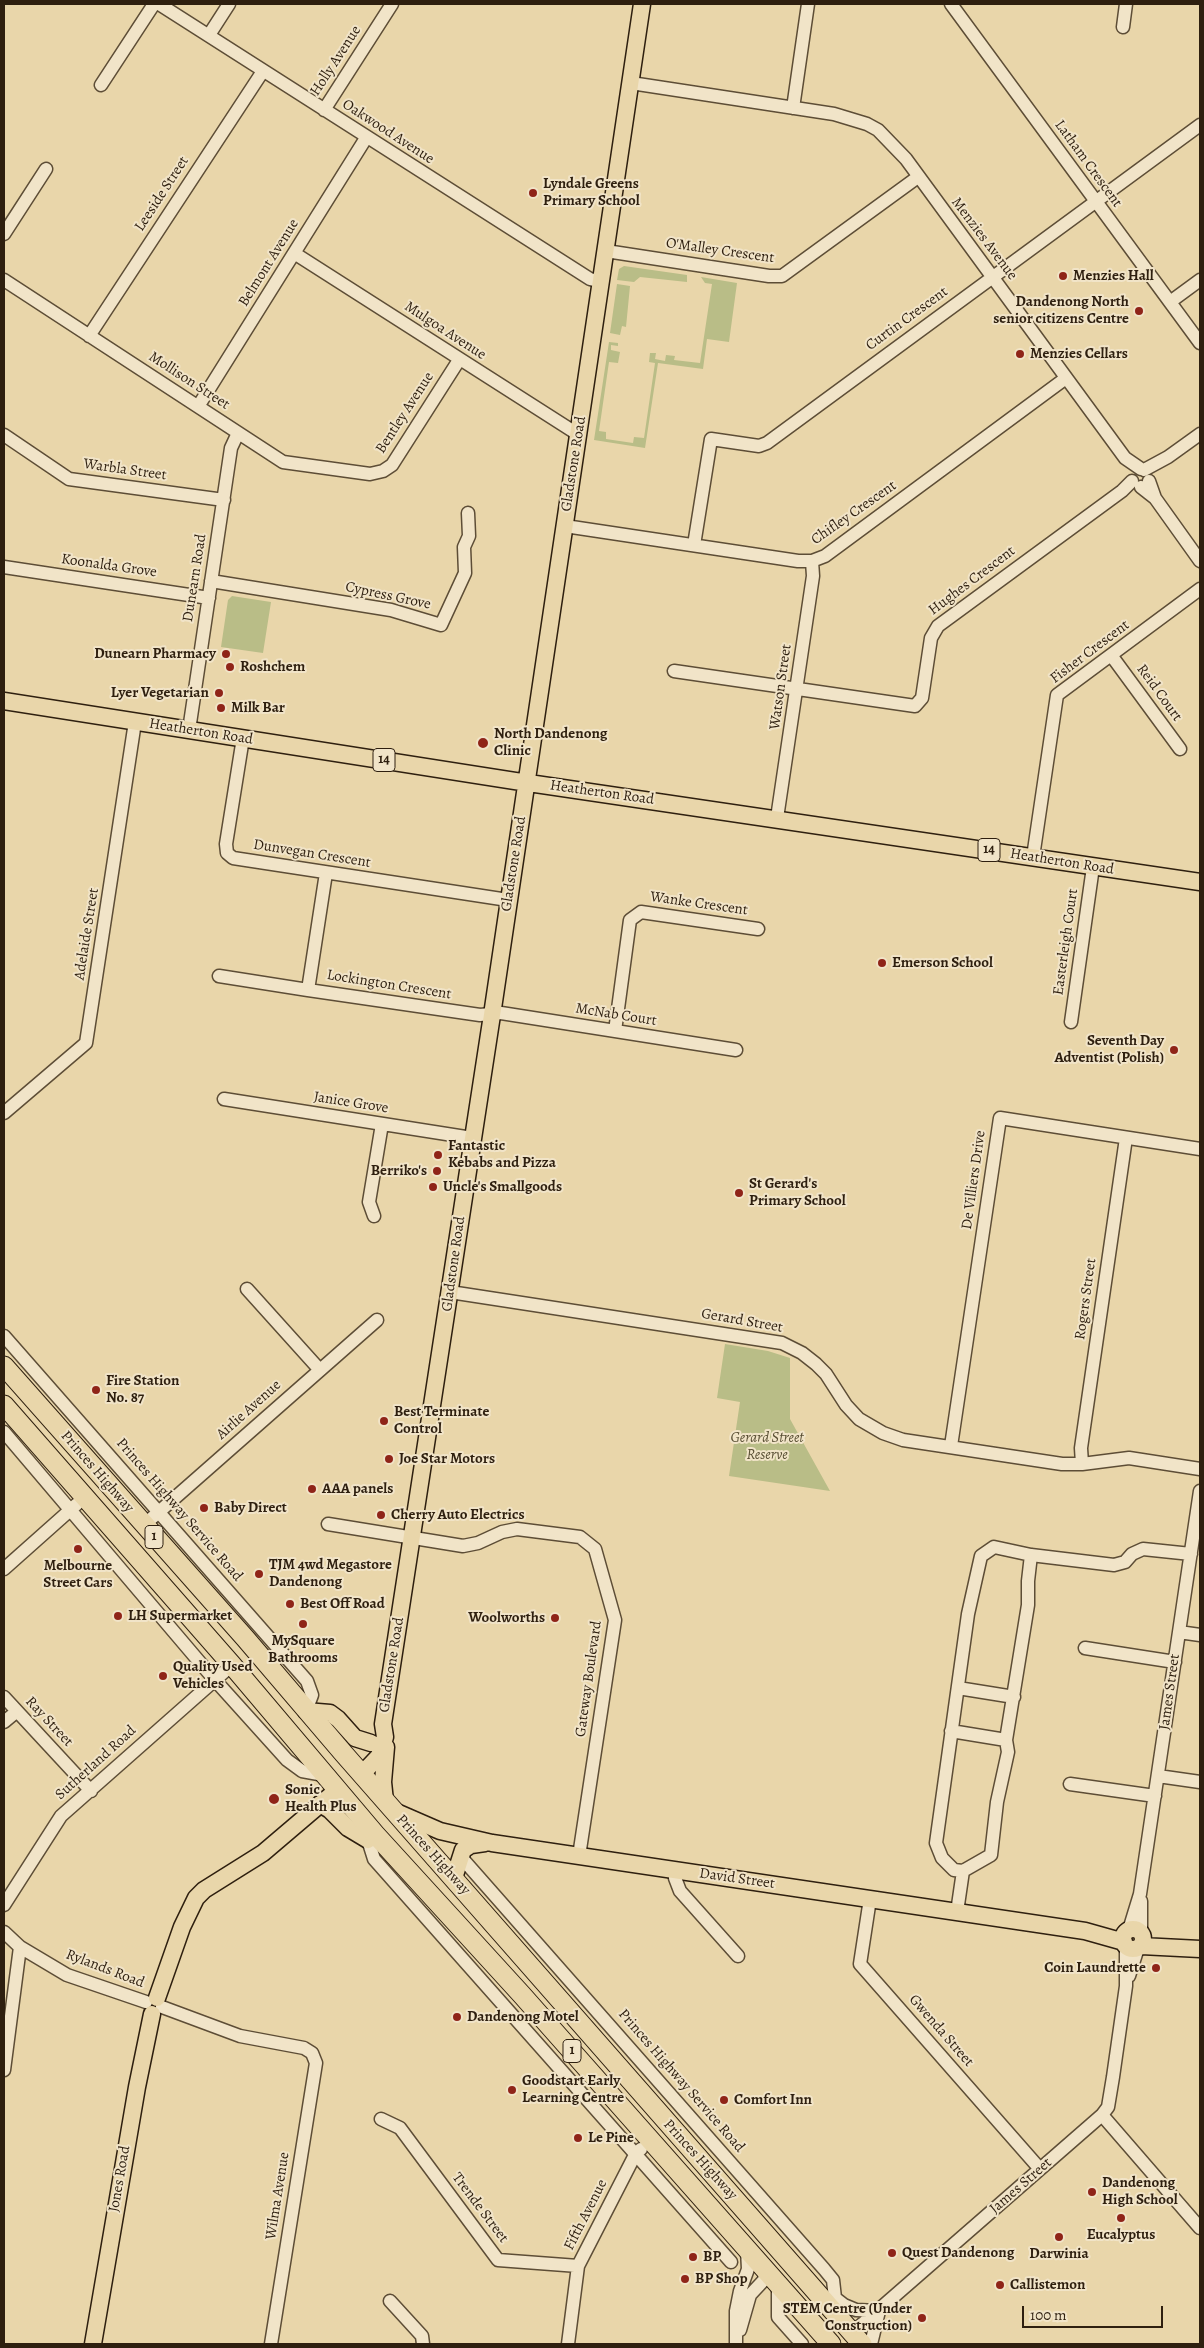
<!DOCTYPE html>
<html>
<head>
<meta charset="utf-8">
<style>
	body { margin:0 }
	#map { position:relative; width:1204px; height:2348px; overflow:hidden; background:#e9d6aa; font-family:Alegreya,serif }
	canvas { display:block }
	.frame { position:absolute; inset:0; border:5px solid #2e1f0f; pointer-events:none }
	.scale { position:absolute; left:1022px; top:2306px; width:141px; height:22px; box-sizing:border-box; border:2px solid #2e1f0f; border-top:0; padding-left:6px; font-size:15px; line-height:18px; white-space:nowrap; color:#2e1f0f; -webkit-text-stroke:4px #f1e4c8; paint-order:stroke }
</style>
</head>
<body>
<div id="map">
<canvas width="1204" height="2348"></canvas>
<div class="frame"></div>
<div class="scale">100 m</div>
</div>
<script>
const ctx = document.querySelector('canvas').getContext('2d');
ctx.lineJoin = 'round';
function fillPath(path, color) { ctx.fillStyle = color; ctx.fill(path, 'evenodd'); }
const toPath = rows => new Path2D(rows.map(r => 'M' + r).join(''));
function stroke(path, color, width, dash) { ctx.strokeStyle = color; ctx.lineWidth = width; ctx.lineCap = dash ? 'butt' : 'round'; ctx.setLineDash(dash || []); ctx.stroke(path); }
function label(font, color, halo, rows, align = 'center') {
  ctx.font = font + ' Alegreya,serif'; ctx.lineWidth = 4; ctx.setLineDash([]); ctx.textBaseline = 'middle'; ctx.strokeStyle = halo; ctx.fillStyle = color; for (const [text, x, y, turn = 0] of rows) {
    ctx.save(); ctx.translate(x, y); ctx.rotate((+turn || 0) * Math.PI / 180); ctx.textAlign = isNaN(turn) ? turn : align; if (halo) ctx.strokeText(text, 0, 0); ctx.fillText(text, 0, 0); ctx.restore();
  }
}
fillPath(toPath([
	[624,266,687,275,687,282,640,277,634,282,617,280,619,269],
	[701,277,737,283,729,342,707,339,703,369,658,363,645,448,594,440,609,342,618,343,618,346,611,345,611,350,620,352,618,363,609,362,599,431,606,432,606,439,633,443,634,437,644,438,655,363,649,362,650,353,656,353,655,359,665,361,666,355,675,356,674,360,700,363,712,284,705,283],
	[617,284,630,286,626,327,622,326,620,335,610,333],
	[232,596,271,602,263,653,221,647,228,600],
	[725,1344,768,1351,790,1358,790,1419,830,1491,729,1476,740,1402,717,1398]
]), '#b9bd87');
const minor = toPath([
	[159,4,590,279,602,282],
	[951,4,1200,343],
	[1123,27,1126,4],
	[209,35,229,4],
	[631,83,834,114,867,124,878,130,906,159,1125,458,1141,469],
	[101,85,154,4],
	[793,108,808,4],
	[324,110,392,4],
	[4,234,46,169],
	[606,251,769,276,782,276,918,177],
	[294,253,579,435],
	[4,280,283,462,370,474,383,471,392,465,459,360],
	[1170,302,1200,280],
	[89,336,263,71],
	[199,405,366,138],
	[4,435,69,479,224,500],
	[1144,470,1168,457,1200,434],
	[1149,481,1155,498,1200,561],
	[1141,487,1155,498],
	[565,526,798,561,812,561,825,556,1066,378],
	[694,545,711,439,759,446,767,443,1200,125],
	[4,567,209,598],
	[211,581,391,610,441,625,465,573,464,547,469,536,468,513],
	[1111,655,1180,749],
	[674,671,915,706,922,698,931,638,938,626,1122,491,1132,481],
	[189,730,231,448,238,433],
	[243,738,226,844,227,853,233,858,508,900],
	[777,818,813,576,812,561],
	[1033,857,1057,695,1200,589],
	[326,873,308,990,480,1015,501,1013,736,1050],
	[219,976,308,990],
	[1071,1022,1093,867],
	[615,1031,630,920,641,912,758,929],
	[224,1099,472,1138],
	[4,1113,86,1043,135,722],
	[374,1216,369,1202,382,1124],
	[247,1289,319,1369],
	[450,1292,782,1343,802,1353,816,1364,826,1374,846,1405,859,1419,883,1433,903,1440,1062,1464,1082,1464,1129,1458,1200,1469],
	[4,1336,307,1681,312,1695,306,1711],
	[4,1432,214,1679,287,1760,302,1771,324,1775],
	[951,1446,1000,1118,1200,1149],
	[1082,1464,1081,1448,1126,1138],
	[328,1524,463,1546,478,1543,502,1532,517,1529,580,1537,595,1549,615,1620,579,1856],
	[144,1525,377,1320],
	[1031,1555,1028,1581,1028,1605,1006,1740,1008,1752,997,1802,991,1855,963,1871,954,1870,942,1858,936,1843,968,1614,981,1556,994,1547,1031,1555,1114,1565,1125,1562,1132,1554,1143,1549,1191,1554],
	[4,1569,77,1504],
	[1179,1632,1200,1635],
	[1085,1648,1175,1662],
	[958,1688,1014,1697],
	[4,1697,91,1791],
	[4,1722,16,1712],
	[951,1731,1006,1740],
	[1158,1776,1200,1782],
	[1070,1784,1155,1796],
	[368,1840,374,1859,731,2262],
	[460,1856,824,2269,833,2280,835,2298,844,2305,856,2310,879,2311,871,2344],
	[676,1870,675,1878,680,1891,738,1956],
	[870,1899,860,1964,1040,2169],
	[1141,1901,1141,1933],
	[4,1905,61,1816,232,1665],
	[957,1912,963,1871],
	[1129,1930,1140,1894,1200,1491],
	[4,1932,20,1947,67,1975,146,2002],
	[1129,1976,1138,1948],
	[162,2007,240,2036,304,2048,312,2053,316,2063,271,2344],
	[4,2070,20,1947],
	[1102,2115,1200,2228],
	[381,2119,400,2128,498,2260,578,2266],
	[778,2285,778,2317,802,2344],
	[390,2301,422,2336,423,2344],
	[740,2330,750,2295,764,2280,766,2271],
	[852,2333,1102,2115,1108,2107,1113,2077,1126,1986,1126,1946],
	[568,2344,578,2266,636,2153,641,2149],
	[736,2344,736,2311,740,2291,748,2269,747,2250]
]);
const major = toPath([
	[4,701,515,781,1200,882],
	[306,1711,330,1713,338,1719,355,1738,371,1743],
	[362,1774,379,1756,385,1737,383,1724,492,1015,642,4],
	[385,1801,383,1782,386,1747],
	[320,1804,330,1810,348,1828,368,1840,375,1834],
	[394,1811,440,1831,492,1843,1085,1931,1124,1942],
	[454,1878,463,1850,471,1845,485,1843],
	'1123 1939a10 10 0 1 1 20 0a10 10 0 1 1-20 0Z',
	[1141,1946,1200,1949],
	[157,1998,182,1927,196,1898,204,1890,263,1853,337,1790],
	[93,2344,137,2087,152,2014]
]);
const highway = toPath([
	[4,1366,245,1638,344,1754,862,2344],
	[4,1405,232,1665,375,1834,522,1995,831,2344]
]);
stroke(minor, '#5d4d36', 15);
stroke(major, '#2e1f0f', 19);
stroke(highway, '#2e1f0f', 21);
stroke(minor, '#f1e4c8', 12);
stroke(major, '#e9d6aa', 16);
stroke(highway, '#e9d6aa', 19);
for (const [x, y, r, color] of [
	[533,193,5,"#8f2418"],
	[1063,276,5,"#8f2418"],
	[1139,311,5,"#8f2418"],
	[1020,354,5,"#8f2418"],
	[226,654,5,"#8f2418"],
	[230,667,5,"#8f2418"],
	[219,693,5,"#8f2418"],
	[221,708,5,"#8f2418"],
	[483,743,6,"#8f2418"],
	[882,963,5,"#8f2418"],
	[1174,1050,5,"#8f2418"],
	[438,1155,5,"#8f2418"],
	[437,1171,5,"#8f2418"],
	[433,1187,5,"#8f2418"],
	[739,1193,5,"#8f2418"],
	[96,1390,5,"#8f2418"],
	[384,1421,5,"#8f2418"],
	[389,1459,5,"#8f2418"],
	[312,1489,5,"#8f2418"],
	[204,1508,5,"#8f2418"],
	[381,1515,5,"#8f2418"],
	[78,1549,5,"#8f2418"],
	[259,1574,5,"#8f2418"],
	[290,1604,5,"#8f2418"],
	[118,1616,5,"#8f2418"],
	[555,1618,5,"#8f2418"],
	[303,1624,5,"#8f2418"],
	[163,1676,5,"#8f2418"],
	[274,1799,6,"#8f2418"],
	[1156,1968,5,"#8f2418"],
	[457,2017,5,"#8f2418"],
	[512,2090,5,"#8f2418"],
	[724,2100,5,"#8f2418"],
	[578,2138,5,"#8f2418"],
	[1092,2192,5,"#8f2418"],
	[1121,2218,5,"#8f2418"],
	[1059,2237,5,"#8f2418"],
	[892,2253,5,"#8f2418"],
	[693,2257,5,"#8f2418"],
	[685,2279,5,"#8f2418"],
	[1000,2285,5,"#8f2418"],
	[922,2318,5,"#8f2418"]
]) { const dot = new Path2D(); dot.arc(x, y, r, 0, 2 * Math.PI); ctx.fillStyle = color; ctx.fill(dot); stroke(dot, '#f1e4c8', 2); }
for (const [x, y, w] of [
	[384,760,22],
	[989,850,22],
	[154,1537,18],
	[572,2051,18]
]) { const box = new Path2D(); box.roundRect(x - w / 2, y - 11.5, w, 23, 4); ctx.fillStyle = '#f1e4c8'; ctx.fill(box); stroke(box, '#2e1f0f', 1); }
label('bold 14px', '#2e1f0f', null, [
	["14",384,760],
	["14",989,850],
	["1",154,1537],
	["1",572,2051]
]);
label('15px', '#2e1f0f', '#f1e4c8', [
	["Holly Avenue",336,61,-57],
	["Oakwood Avenue",388,132,33],
	["Latham Crescent",1088,164,54],
	["Leeside Street",162,194,-57],
	["Menzies Avenue",984,239,53],
	["O'Malley Crescent",720,251,8],
	["Belmont Avenue",269,263,-58],
	["Curtin Crescent",907,319,-36],
	["Mulgoa Avenue",445,331,33],
	["Mollison Street",189,381,33],
	["Bentley Avenue",405,413,-57],
	["Gladstone Road",574,464,-81],
	["Warbla Street",125,470,8],
	["Chifley Crescent",854,513,-35],
	["Koonalda Grove",109,566,8],
	["Dunearn Road",195,578,-81],
	["Hughes Crescent",972,581,-37],
	["Cypress Grove",388,596,12],
	["Fisher Crescent",1090,652,-37],
	["Watson Street",781,687,-82],
	["Reid Court",1159,693,54],
	["Heatherton Road",201,732,9],
	["Heatherton Road",602,793,8],
	["Dunvegan Crescent",312,854,9],
	["Heatherton Road",1062,862,9],
	["Gladstone Road",514,864,-81],
	["Wanke Crescent",699,904,8],
	["Adelaide Street",87,934,-81],
	["Easterleigh Court",1066,942,-82],
	["Lockington Crescent",389,985,9],
	["McNab Court",616,1015,9],
	["Janice Grove",351,1103,9],
	["De Villiers Drive",974,1180,-82],
	["Gladstone Road",454,1264,-82],
	["Rogers Street",1086,1299,-82],
	["Gerard Street",742,1321,10],
	["Airlie Avenue",249,1410,-42],
	["Princes Highway",97,1472,49],
	["Princes Highway Service Road",179,1510,49],
	["Gladstone Road",392,1665,-81],
	["Gateway Boulevard",589,1679,-82],
	["James Street",1170,1692,-82],
	["Ray Street",49,1722,47],
	["Sutherland Road",96,1763,-42],
	["Princes Highway",433,1855,48],
	["David Street",737,1879,8],
	["Rylands Road",105,1969,21],
	["Gwenda Street",941,2031,49],
	["Princes Highway Service Road",681,2081,49],
	["Princes Highway",700,2160,48],
	["Jones Road",120,2179,-80],
	["James Street",1021,2186,-41],
	["Wilma Avenue",278,2196,-81],
	["Trende Street",480,2208,53],
	["Fifth Avenue",586,2215,-63]
]);
label('bold 15px', '#2e1f0f', '#f1e4c8', [
	["Lyndale Greens",543,184],
	["Primary School",543,201],
	["Menzies Hall",1073,276],
	["Dandenong North",1129,302,"right"],
	["senior citizens Centre",1129,319,"right"],
	["Menzies Cellars",1030,354],
	["Dunearn Pharmacy",216,654,"right"],
	["Roshchem",240,667],
	["Lyer Vegetarian",209,693,"right"],
	["Milk Bar",231,708],
	["North Dandenong",494,734],
	["Clinic",494,751],
	["Emerson School",892,963],
	["Seventh Day",1164,1041,"right"],
	["Adventist (Polish)",1164,1058,"right"],
	["Fantastic",448,1146],
	["Kebabs and Pizza",448,1163],
	["Berriko's",427,1171,"right"],
	["St Gerard's",749,1184],
	["Primary School",749,1201],
	["Uncle's Smallgoods",443,1187],
	["Fire Station",106,1381],
	["No. 87",106,1398],
	["Best Terminate",394,1412],
	["Control",394,1429],
	["Joe Star Motors",399,1459],
	["AAA panels",322,1489],
	["Baby Direct",214,1508],
	["Cherry Auto Electrics",391,1515],
	["TJM 4wd Megastore",269,1565],
	["Dandenong",269,1582],
	["Melbourne",78,1566,"center"],
	["Street Cars",78,1583,"center"],
	["Best Off Road",300,1604],
	["LH Supermarket",128,1616],
	["Woolworths",545,1618,"right"],
	["MySquare",303,1641,"center"],
	["Bathrooms",303,1658,"center"],
	["Quality Used",173,1667],
	["Vehicles",173,1684],
	["Sonic",285,1790],
	["Health Plus",285,1807],
	["Coin Laundrette",1146,1968,"right"],
	["Dandenong Motel",467,2017],
	["Goodstart Early",522,2081],
	["Learning Centre",522,2098],
	["Comfort Inn",734,2100],
	["Le Pine",588,2138],
	["Dandenong",1102,2183],
	["High School",1102,2200],
	["Eucalyptus",1121,2235,"center"],
	["Quest Dandenong",902,2253],
	["Darwinia",1059,2254,"center"],
	["BP",703,2257],
	["BP Shop",695,2279],
	["Callistemon",1010,2285],
	["STEM Centre (Under",912,2309,"right"],
	["Construction)",912,2326,"right"]
], 'left');
label('italic 15px', '#584e33', '#f1e4c8', [
	["Gerard Street",767,1438],
	["Reserve",767,1455]
]);
</script>
</body>
</html>
